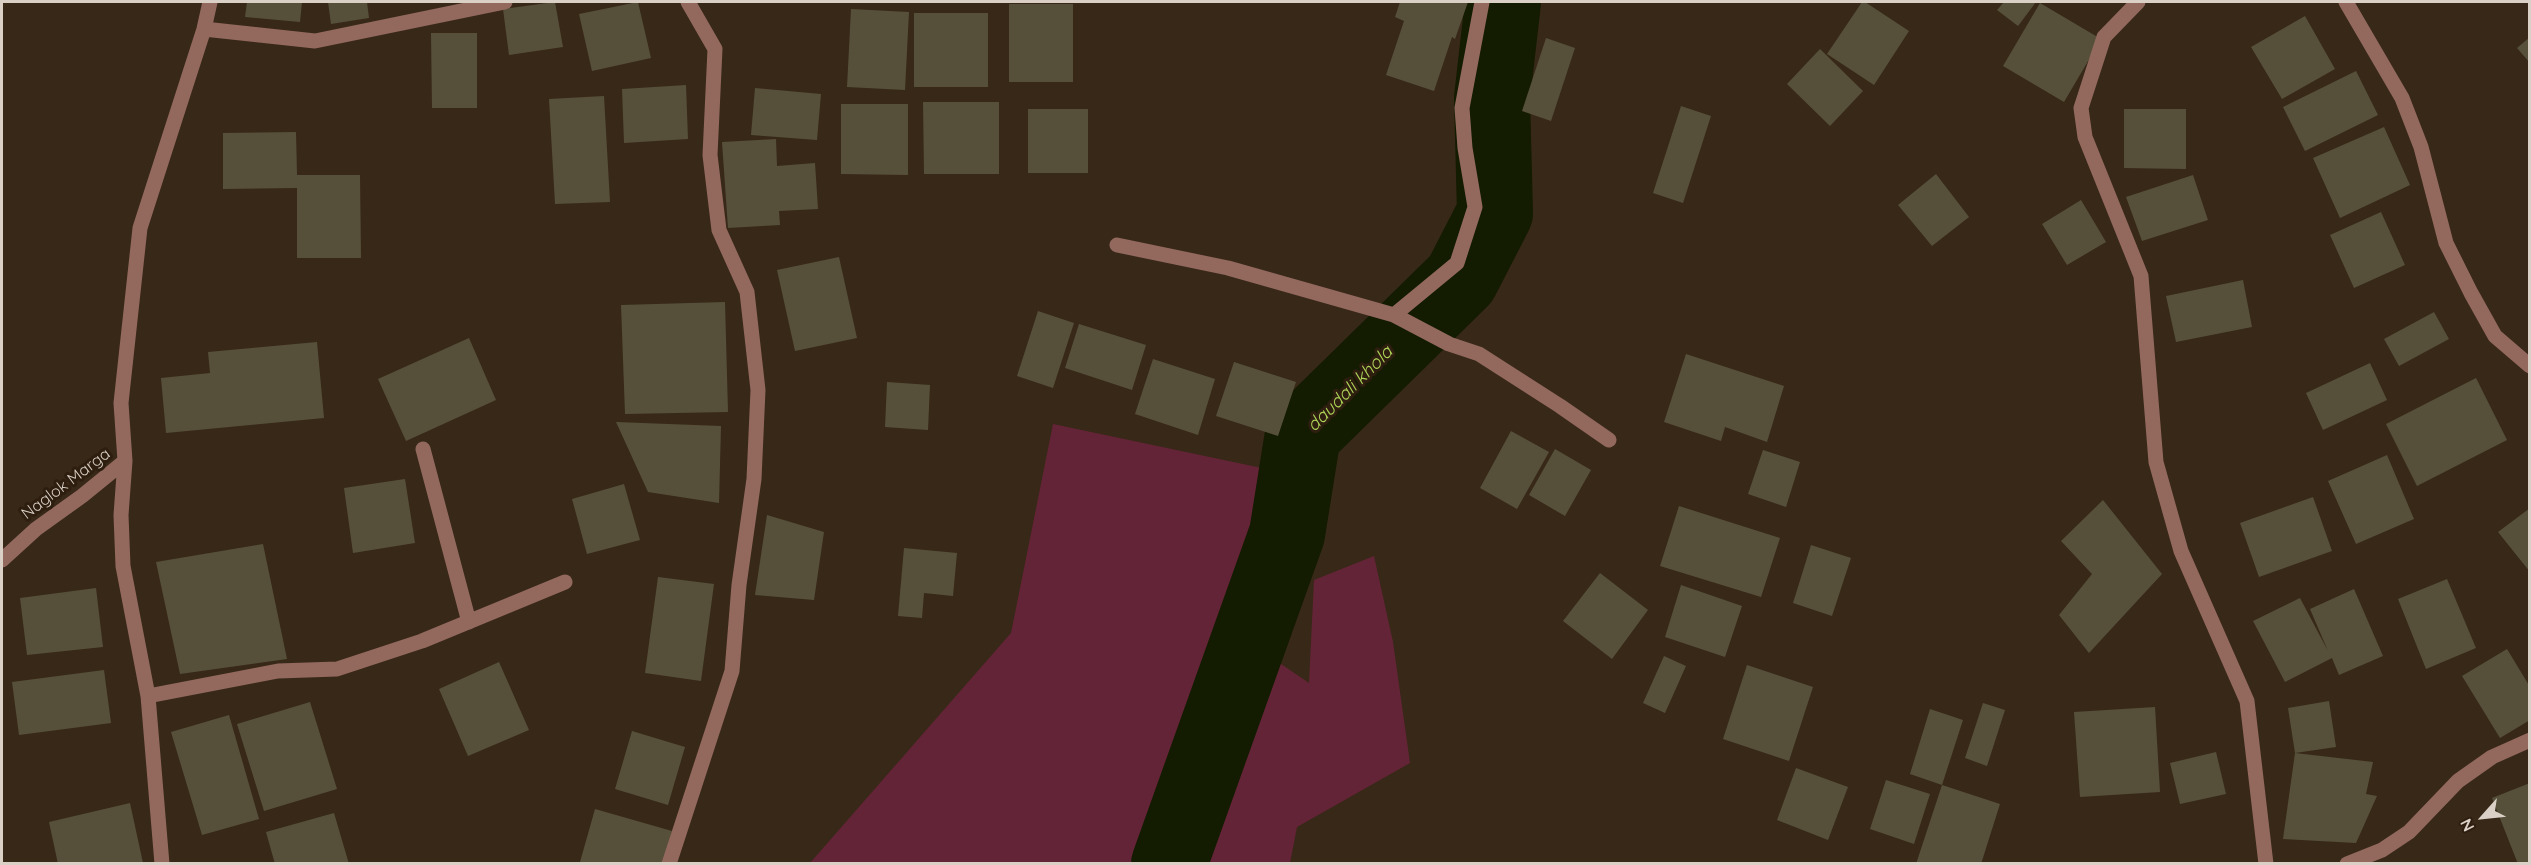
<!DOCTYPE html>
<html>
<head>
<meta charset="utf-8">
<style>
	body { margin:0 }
	#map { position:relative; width:2531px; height:865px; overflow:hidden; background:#382818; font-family:Quicksand,sans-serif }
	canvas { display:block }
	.frame { position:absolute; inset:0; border:3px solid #dad0c6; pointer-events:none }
	.north { position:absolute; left:2453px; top:787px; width:60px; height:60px; -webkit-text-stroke:4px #2e1e0f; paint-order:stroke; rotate:243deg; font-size:16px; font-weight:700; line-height:24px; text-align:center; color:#dad0c6 }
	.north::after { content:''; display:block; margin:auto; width:21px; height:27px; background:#dad0c6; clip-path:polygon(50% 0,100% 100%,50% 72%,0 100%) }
</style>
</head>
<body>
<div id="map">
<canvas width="2531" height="865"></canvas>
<div class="frame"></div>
<div class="north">N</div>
</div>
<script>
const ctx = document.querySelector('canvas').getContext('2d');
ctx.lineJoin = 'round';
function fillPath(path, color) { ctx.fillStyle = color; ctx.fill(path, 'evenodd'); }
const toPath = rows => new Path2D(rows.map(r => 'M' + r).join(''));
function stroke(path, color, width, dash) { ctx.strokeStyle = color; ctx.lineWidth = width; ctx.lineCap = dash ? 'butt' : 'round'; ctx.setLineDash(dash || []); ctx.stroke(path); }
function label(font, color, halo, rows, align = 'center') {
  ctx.font = font + ' Quicksand,sans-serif'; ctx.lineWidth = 6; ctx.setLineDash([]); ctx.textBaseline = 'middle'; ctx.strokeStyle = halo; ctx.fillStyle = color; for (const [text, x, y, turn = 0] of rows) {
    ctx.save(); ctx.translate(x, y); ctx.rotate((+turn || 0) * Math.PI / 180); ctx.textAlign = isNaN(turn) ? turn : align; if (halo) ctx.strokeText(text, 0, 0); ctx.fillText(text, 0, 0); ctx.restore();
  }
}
fillPath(toPath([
	[1053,424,1276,471,1234,632,1309,683,1314,580,1374,556,1393,642,1410,763,1297,827,1290,863,810,863,1011,633]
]), '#642437');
stroke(toPath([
	[1169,864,1287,534,1303,434,1461,279,1495,213,1492,98,1503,2]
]), '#131b00', 76);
fillPath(toPath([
	[247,2,302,2,300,22,245,17],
	[328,2,367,2,369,18,331,24],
	[555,2,563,47,509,55,503,9],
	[638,2,651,58,592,71,579,14],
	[1400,2,1468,2,1455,39,1452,37,1434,91,1386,75,1404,21,1395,17],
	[1862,2,1865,2,1909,31,1874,85,1827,54],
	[2004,2,2036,2,2018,26,1997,10],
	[2040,3,2101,39,2064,102,2003,66],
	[1009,4,1073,4,1073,82,1009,82],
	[851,9,909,12,905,90,847,87],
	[914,13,988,13,988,87,914,87],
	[2305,16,2335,69,2282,99,2251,47],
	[431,33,477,33,477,108,432,108],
	[2530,37,2530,63,2517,48],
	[1546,38,1575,48,1551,121,1522,111],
	[1820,49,1863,91,1830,126,1787,84],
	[2356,71,2378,115,2305,151,2283,107],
	[686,85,688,139,624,143,622,89],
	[755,88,821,94,817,140,751,135],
	[604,96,610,202,555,204,549,99],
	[923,102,999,102,999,174,924,174],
	[841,104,908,104,908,175,841,174],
	[1681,106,1711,116,1683,203,1653,193],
	[1028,109,1088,109,1088,173,1028,173],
	[2124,109,2186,109,2186,169,2124,168],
	[2384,127,2410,185,2340,218,2313,158],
	[296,132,297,175,360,175,361,258,297,258,297,188,223,189,223,133],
	[776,139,777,166,815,163,818,209,779,211,780,225,728,228,722,142],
	[1936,174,1969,217,1932,246,1898,205],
	[2193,175,2208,220,2142,241,2126,197],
	[2081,200,2106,242,2067,265,2042,224],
	[2381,212,2405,265,2354,288,2330,235],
	[839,257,857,338,795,351,777,270],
	[2243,280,2252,327,2176,342,2166,296],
	[725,302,728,412,625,414,621,305],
	[1038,311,1074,323,1053,388,1017,376],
	[2434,312,2449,339,2399,366,2384,339],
	[1079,324,1146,345,1132,390,1065,368],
	[469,338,496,400,406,441,378,379],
	[317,342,324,418,166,433,161,378,210,373,208,352],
	[1686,354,1784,386,1767,442,1725,427,1721,441,1664,422],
	[1153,359,1215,379,1198,435,1135,414],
	[1234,362,1296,382,1278,436,1216,416],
	[2370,363,2387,400,2323,430,2306,393],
	[2476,378,2507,440,2417,486,2386,424],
	[887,382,930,385,928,430,885,427],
	[616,422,721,426,719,503,648,492],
	[1511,431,1549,452,1517,509,1480,488],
	[1555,449,1591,470,1565,516,1529,495],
	[1763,450,1800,462,1786,507,1748,494],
	[2387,455,2414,519,2356,544,2328,481],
	[405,479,415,543,353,553,344,488],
	[624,484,640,540,587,554,572,499],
	[2313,497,2332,551,2259,577,2240,523],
	[2103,500,2162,574,2089,653,2059,615,2092,574,2061,541],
	[1679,506,1780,538,1761,597,1660,566],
	[2530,508,2530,572,2498,532],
	[767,515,824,532,814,600,755,595],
	[263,544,287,659,180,674,156,562],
	[1811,545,1851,558,1832,616,1793,603],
	[904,548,957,553,953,596,924,593,922,618,898,616],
	[1600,573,1648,610,1612,659,1563,621],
	[658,577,714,584,701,681,645,673],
	[2447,579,2476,648,2426,669,2398,599],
	[1681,585,1742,606,1725,657,1665,637],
	[96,588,103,647,27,655,20,598],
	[2354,589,2383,656,2339,675,2332,658,2285,682,2253,621,2300,598,2328,651,2310,609],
	[2507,649,2530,687,2530,720,2500,738,2462,676],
	[1664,656,1686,666,1665,713,1643,703],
	[499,662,529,730,468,756,439,689],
	[1747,665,1813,687,1789,761,1723,739],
	[104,670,111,723,19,735,12,682],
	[2329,701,2336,747,2295,753,2288,708],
	[310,702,337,789,264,811,237,724],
	[1983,703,2005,710,1987,766,1965,758],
	[2155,707,2160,792,2080,797,2074,712],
	[1930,709,1963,720,1942,785,1910,774],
	[229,715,259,819,202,835,171,732],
	[632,731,685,747,668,805,615,789],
	[2216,752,2226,794,2180,804,2170,763],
	[2295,753,2373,762,2366,794,2377,796,2356,843,2283,839],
	[1796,768,1848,787,1828,840,1777,820],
	[1886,780,1930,794,1914,844,1870,829],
	[2530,783,2530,864,2518,864,2492,798],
	[1942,785,2000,804,1981,864,1916,864],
	[130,803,143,863,58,864,49,822],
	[595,809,672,831,663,864,586,864,580,862],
	[334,813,349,864,275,864,266,832]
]), '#56503a');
stroke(toPath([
	[2138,2,2104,37,2081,108,2085,137,2141,276,2156,462,2181,551,2247,701,2266,864],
	[2346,2,2402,98,2421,147,2446,243,2471,293,2495,336,2530,366],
	[204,29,315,41,505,2],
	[1117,245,1228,268,1394,315,1449,344,1479,354,1560,406,1609,440],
	[1394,315,1457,263,1475,207,1465,148,1462,108,1482,2],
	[423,449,469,622],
	[2,560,36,529,82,496,125,461],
	[148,696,278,671,337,669,422,641,565,582],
	[162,864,148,696,123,566,121,515,125,461,121,403,140,228,204,29,210,2],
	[669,864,732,671,739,585,754,479,758,390,747,292,719,230,710,155,715,49,688,2],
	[2347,864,2382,850,2409,832,2458,781,2492,757,2530,740]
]), '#93695e', 15);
label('16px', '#dad0c6', '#2e1e0f', [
	["Naglok Marga",66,484,-37]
]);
label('italic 18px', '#afd658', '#2e1e0f', [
	["daudali khola",1350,389,-45]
]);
</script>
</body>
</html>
